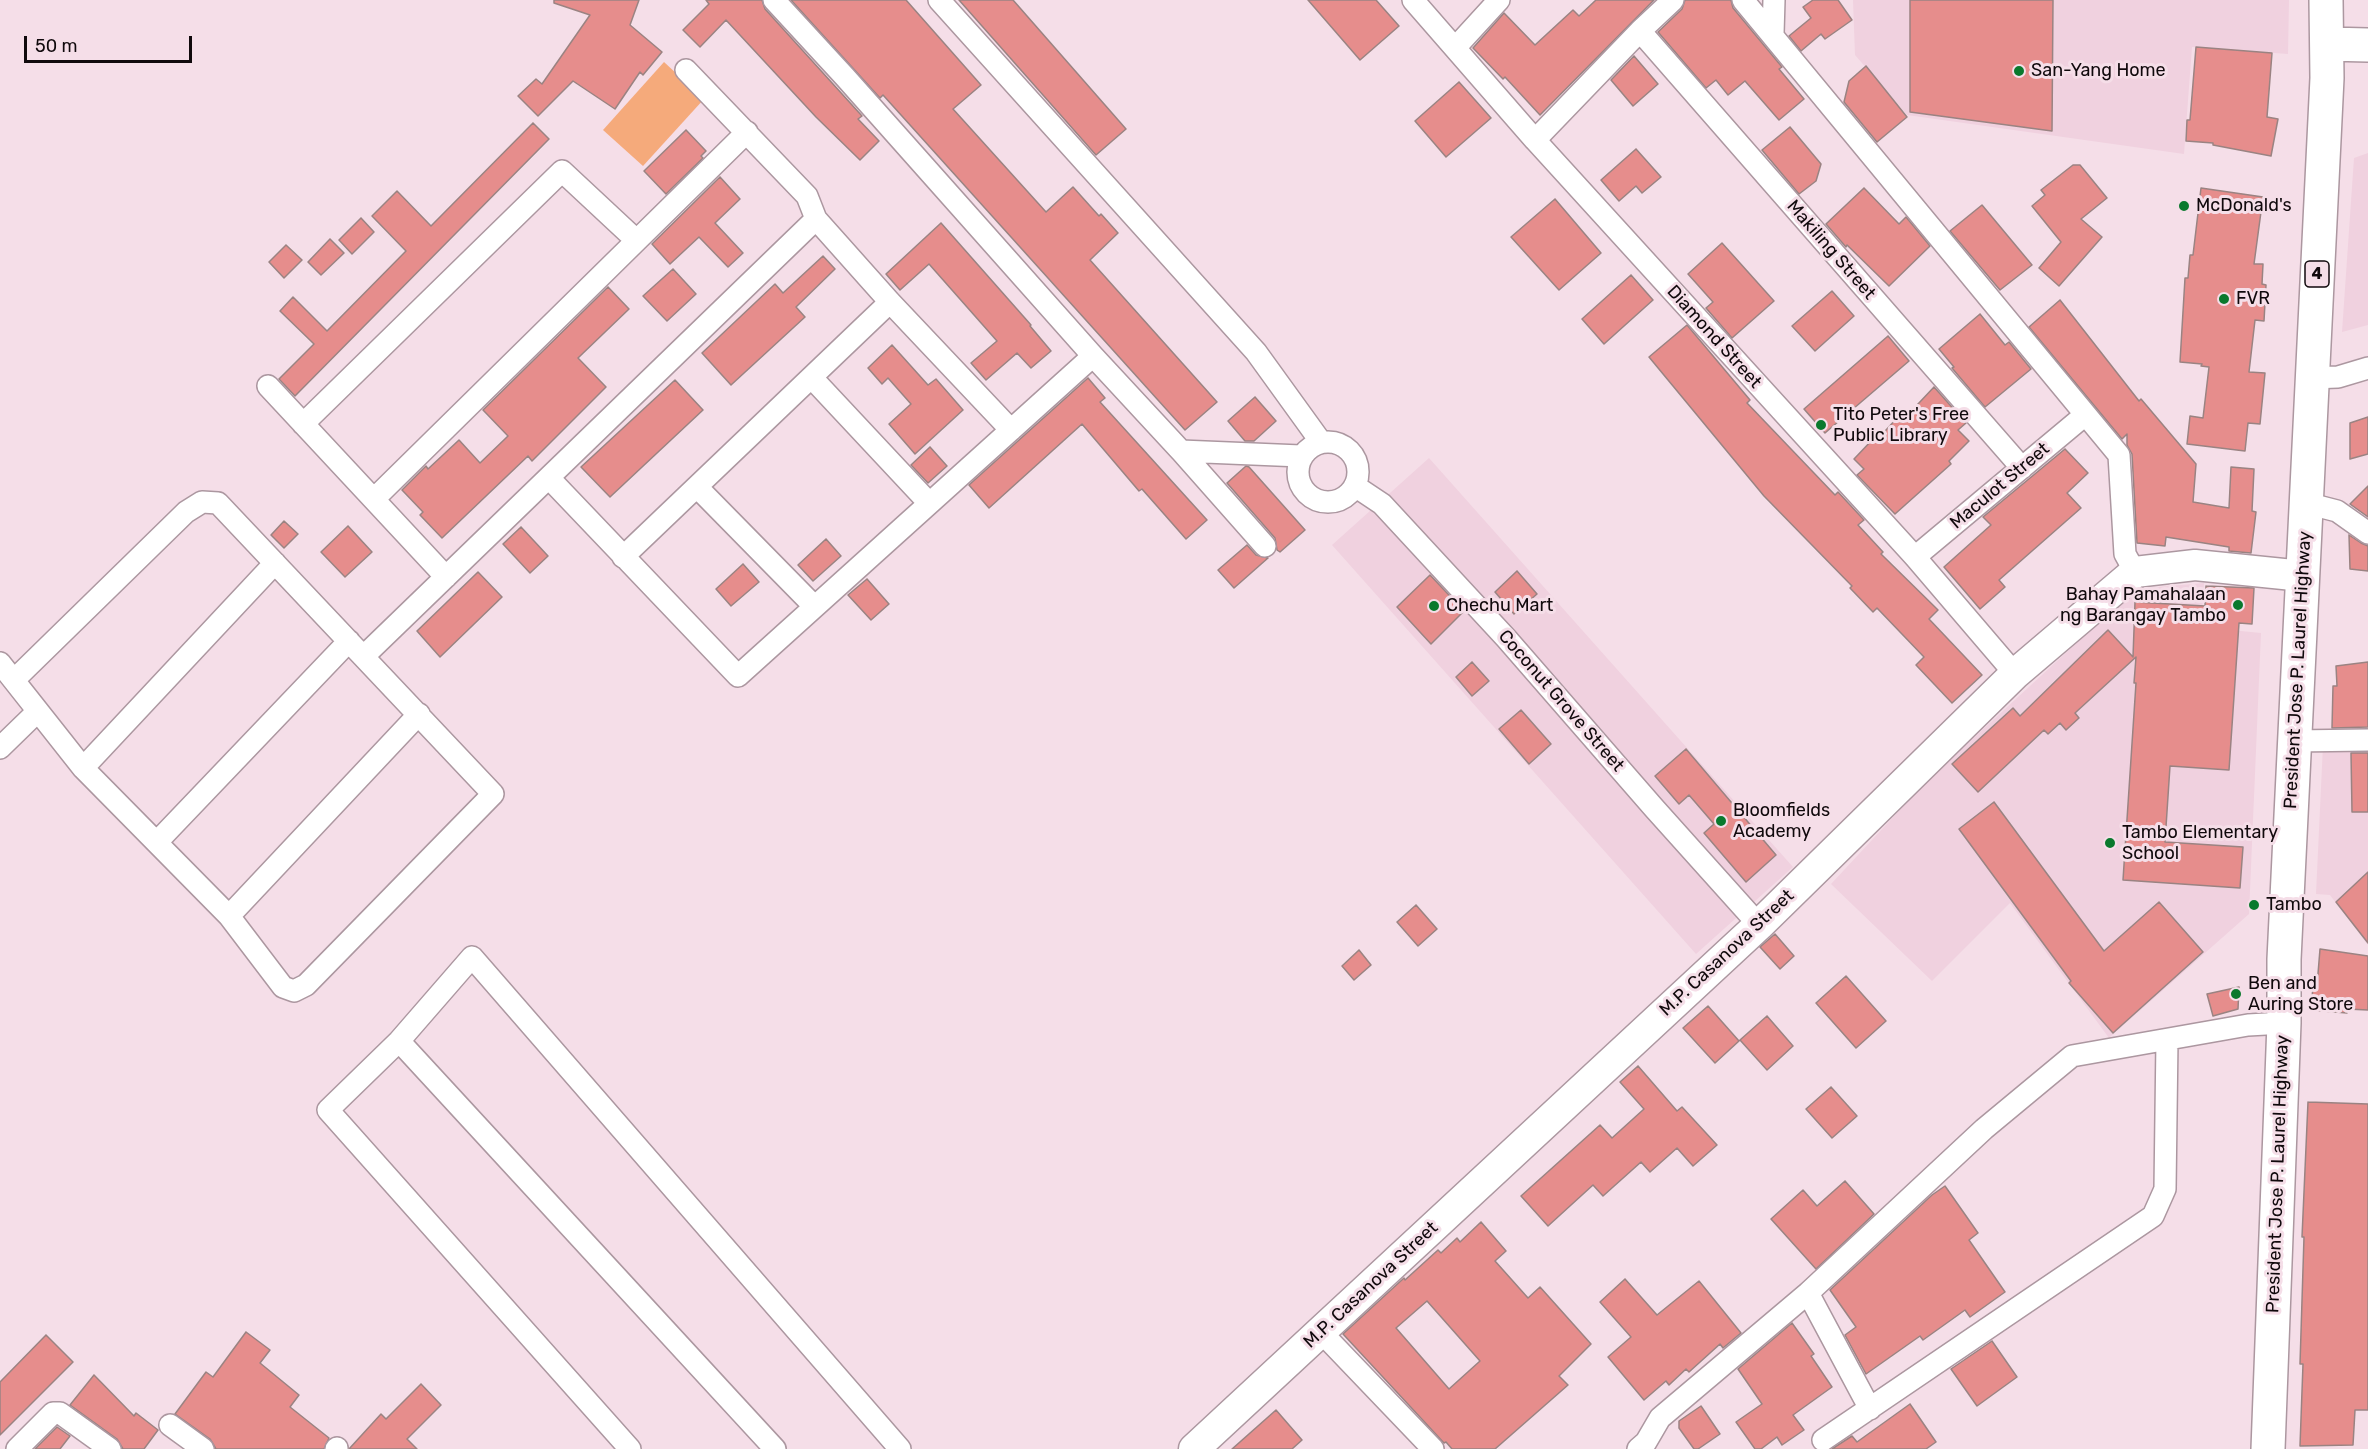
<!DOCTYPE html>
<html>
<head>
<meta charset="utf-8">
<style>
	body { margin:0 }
	#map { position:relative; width:2368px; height:1449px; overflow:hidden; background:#f5dee8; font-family:Rubik,sans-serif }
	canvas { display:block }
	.scale { position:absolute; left:24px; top:36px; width:168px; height:27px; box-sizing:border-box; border:3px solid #10090c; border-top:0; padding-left:8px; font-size:18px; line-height:21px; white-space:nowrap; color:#10090c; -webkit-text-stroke:4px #f5dee8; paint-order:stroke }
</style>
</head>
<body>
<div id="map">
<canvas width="2368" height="1449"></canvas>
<div class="scale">50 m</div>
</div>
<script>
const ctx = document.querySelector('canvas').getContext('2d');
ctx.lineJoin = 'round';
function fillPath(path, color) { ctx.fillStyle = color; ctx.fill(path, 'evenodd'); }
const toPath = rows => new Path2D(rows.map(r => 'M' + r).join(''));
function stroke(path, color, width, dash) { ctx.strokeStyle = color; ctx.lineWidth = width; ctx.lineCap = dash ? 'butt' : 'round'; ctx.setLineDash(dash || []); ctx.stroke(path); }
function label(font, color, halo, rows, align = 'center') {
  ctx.font = font + ' Rubik,sans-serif'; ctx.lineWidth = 6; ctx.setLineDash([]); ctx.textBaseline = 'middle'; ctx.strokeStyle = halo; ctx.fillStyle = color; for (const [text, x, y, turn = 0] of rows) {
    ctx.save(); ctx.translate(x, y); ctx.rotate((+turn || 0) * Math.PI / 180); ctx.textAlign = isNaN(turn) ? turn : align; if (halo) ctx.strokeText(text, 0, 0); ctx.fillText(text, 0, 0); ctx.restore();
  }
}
fillPath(toPath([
	[1853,0,2289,0,2288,54,2192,47,2184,154,1907,115,1855,55],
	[2368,153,2368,325,2342,332,2354,158],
	[1429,458,1793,867,1696,954,1332,545],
	[2204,583,2201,627,2261,633,2249,914,2109,1038,2010,903,1932,981,1831,884,1926,782,2135,589],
	[2323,745,2368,745,2368,945,2330,895,2316,894]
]), '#f0d1df');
fillPath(toPath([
	[664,62,704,99,643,166,603,130]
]), '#f5aa7b');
const building = toPath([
	[554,0,639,0,630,25,662,52,643,75,640,72,615,109,573,81,538,116,518,96,536,79,542,84,590,15,554,3,554,0],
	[706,0,762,0,765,9,862,116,858,119,879,141,860,160,816,117,726,20,700,47,683,30,709,4,706,0],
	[791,0,906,0,981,85,953,109,1046,212,1073,187,1099,216,1101,214,1118,233,1090,260,1217,402,1185,430,883,95,880,98,791,0],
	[959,0,1013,0,1126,129,1096,155,959,0],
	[1308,0,1376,0,1399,26,1360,60,1308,0],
	[1596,0,1654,0,1540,115,1505,77,1503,79,1473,48,1504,13,1535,45,1573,10,1579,16,1596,0],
	[1685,0,1731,0,1733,8,1782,67,1779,69,1804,99,1779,120,1745,81,1728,95,1716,80,1706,88,1658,32,1682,9,1685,0],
	[1813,0,1838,0,1852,20,1825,39,1821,34,1801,51,1789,36,1811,18,1803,7,1813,0],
	[1910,0,2053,0,2052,131,1910,112,1910,0],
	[2196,47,2272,53,2267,117,2278,119,2271,156,2213,145,2213,143,2186,141,2187,120,2190,120,2196,47],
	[1634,56,1658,84,1633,106,1611,80,1634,56],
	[1866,66,1907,117,1877,142,1844,102,1849,81,1866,66],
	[1459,82,1491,118,1446,157,1415,121,1459,82],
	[533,123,549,139,295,396,279,379,314,344,280,311,293,297,327,331,406,251,372,216,397,191,431,226,533,123],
	[1790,127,1821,164,1816,181,1799,194,1762,150,1790,127],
	[686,130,706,151,701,156,703,158,666,194,644,171,686,130],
	[1636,149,1661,177,1642,193,1636,186,1619,201,1601,180,1636,149],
	[2073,165,2080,165,2107,198,2081,219,2102,237,2059,286,2039,268,2061,242,2032,206,2045,195,2041,190,2073,165],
	[720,177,740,199,715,223,743,253,728,267,699,237,670,264,652,244,720,177],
	[1864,188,1899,224,1906,217,1930,246,1889,286,1847,245,1846,247,1826,224,1864,188],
	[2201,188,2263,197,2254,264,2263,264,2262,284,2266,285,2264,321,2255,320,2249,372,2265,373,2260,424,2248,423,2245,451,2187,444,2190,416,2203,418,2209,367,2201,366,2202,364,2180,362,2185,278,2188,278,2190,255,2193,255,2201,188],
	[1555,199,1601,253,1559,290,1511,237,1555,199],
	[1982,205,2032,265,2000,290,1950,231,1982,205],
	[361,218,374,232,352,254,339,240,361,218],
	[941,223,1031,325,1030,326,1051,351,1031,368,1017,353,986,380,971,363,997,341,929,264,900,290,886,274,941,223],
	[330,239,344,253,321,275,308,262,330,239],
	[1722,243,1774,301,1732,338,1706,308,1713,302,1688,274,1722,243],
	[286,245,302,260,284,278,269,262,286,245],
	[823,256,835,269,796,307,805,317,731,385,702,353,775,284,783,293,823,256],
	[673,269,696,294,667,321,643,296,673,269],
	[1631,275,1653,300,1604,344,1582,319,1631,275],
	[608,287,629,309,578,358,606,387,532,461,528,456,442,538,420,515,423,512,402,490,426,466,428,469,459,440,480,463,508,436,483,410,608,287],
	[1832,291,1854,316,1815,351,1792,326,1832,291],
	[2060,300,2139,401,2141,399,2196,464,2193,502,2229,508,2231,467,2254,469,2252,511,2256,512,2251,553,2229,551,2229,547,2166,537,2165,546,2137,543,2132,454,2127,445,2127,434,2122,439,2029,327,2060,300],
	[1980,314,2005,345,2009,342,2031,369,1985,407,1952,368,1954,367,1939,349,1980,314],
	[1687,325,1750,400,1747,403,1835,495,1838,492,1864,520,1858,525,1883,552,1881,554,1938,610,1929,619,1982,675,1952,703,1916,665,1924,657,1877,608,1873,612,1850,588,1852,586,1764,496,1649,357,1687,325],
	[1888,336,1909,361,1825,433,1804,409,1888,336],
	[892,345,928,385,936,379,963,410,915,454,889,424,911,404,888,378,882,384,868,368,892,345],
	[1088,378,1105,398,1100,402,1207,520,1186,539,1142,489,1139,491,1082,424,989,508,969,485,1088,378],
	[675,380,703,410,610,497,581,467,675,380],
	[1934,387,1966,423,1958,430,1969,441,1949,461,1951,464,1895,514,1857,475,1864,469,1854,459,1874,438,1876,441,1897,418,1901,422,1934,387],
	[1255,397,1276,421,1254,441,1245,441,1228,421,1255,397],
	[2368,417,2368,454,2350,459,2350,423,2368,417],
	[930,447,947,466,928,483,911,465,930,447],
	[2065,449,2088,473,2067,493,2081,508,1999,580,2005,587,1980,609,1944,567,1991,525,1983,517,2065,449],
	[1246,466,1249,467,1305,530,1280,552,1277,550,1275,538,1227,483,1246,466],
	[2368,486,2368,517,2350,504,2368,486],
	[284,521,298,534,284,548,271,535,284,521],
	[348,526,372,552,345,577,321,552,348,526],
	[521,527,548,556,530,573,503,544,521,527],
	[2349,535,2361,543,2368,546,2368,571,2350,569,2349,535],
	[826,539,841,556,813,581,798,565,826,539],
	[1247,545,1256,555,1268,558,1234,588,1218,570,1247,545],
	[743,564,759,582,731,606,716,589,743,564],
	[1517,571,1537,594,1514,614,1495,592,1517,571],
	[478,572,502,597,440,657,417,631,478,572],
	[1430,575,1464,611,1431,644,1397,607,1430,575],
	[867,579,889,604,871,620,848,595,867,579],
	[2206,586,2254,588,2252,624,2239,623,2229,770,2170,766,2165,842,2243,847,2240,888,2123,880,2136,683,2134,683,2136,657,2075,713,2079,718,2066,730,2060,723,2048,734,2044,730,1978,792,1952,764,2013,708,2020,716,2108,630,2133,657,2135,602,2205,606,2206,586],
	[1472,662,1489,681,1472,696,1456,677,1472,662],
	[2368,662,2368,727,2332,728,2333,686,2337,686,2336,666,2368,662],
	[1521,710,1551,744,1529,764,1499,729,1521,710],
	[1686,749,1776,855,1746,882,1704,833,1714,824,1689,795,1679,804,1655,776,1686,749],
	[2351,753,2368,753,2368,812,2352,812,2351,753],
	[1994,802,2104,951,2159,902,2203,952,2113,1033,2069,983,2071,981,1959,829,1994,802],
	[2368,872,2368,943,2336,902,2368,872],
	[1416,905,1437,929,1418,946,1397,922,1416,905],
	[1775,934,1794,956,1780,969,1760,947,1775,934],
	[2320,949,2368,956,2368,1010,2347,1009,2347,1013,2311,1010,2313,986,2317,986,2320,949],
	[1359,950,1371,965,1354,980,1342,966,1359,950],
	[1846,976,1886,1021,1856,1048,1816,1003,1846,976],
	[2239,987,2238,1009,2213,1016,2207,994,2239,987],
	[1708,1006,1739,1041,1715,1063,1683,1028,1708,1006],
	[1767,1016,1793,1046,1767,1070,1740,1040,1767,1016],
	[1638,1066,1677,1111,1682,1107,1717,1145,1693,1166,1677,1148,1650,1172,1641,1162,1603,1196,1593,1185,1548,1226,1521,1196,1600,1125,1612,1138,1644,1109,1620,1082,1638,1066],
	[1831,1087,1857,1116,1832,1138,1806,1109,1831,1087],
	[2308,1102,2368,1104,2368,1410,2355,1410,2353,1445,2300,1446,2303,1364,2300,1364,2304,1237,2302,1237,2308,1102],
	[1845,1181,1874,1214,1816,1269,1771,1219,1803,1190,1817,1206,1845,1181],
	[1945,1186,1978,1233,1969,1240,2005,1292,1970,1317,1965,1310,1923,1340,1920,1336,1866,1374,1845,1335,1856,1327,1830,1290,1932,1195,1945,1186],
	[1481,1222,1506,1251,1495,1261,1528,1298,1540,1287,1591,1344,1559,1376,1568,1385,1495,1449,1452,1449,1446,1442,1444,1443,1343,1334,1404,1278,1405,1280,1438,1250,1441,1253,1457,1238,1460,1242,1481,1222],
	[1427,1301,1480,1361,1449,1389,1396,1328,1427,1301],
	[1625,1279,1657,1315,1699,1281,1741,1333,1723,1348,1720,1344,1689,1372,1686,1369,1669,1385,1666,1381,1644,1400,1608,1357,1631,1337,1600,1302,1625,1279],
	[1792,1323,1814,1354,1811,1356,1832,1387,1793,1415,1804,1430,1782,1445,1777,1437,1761,1449,1755,1449,1736,1422,1762,1404,1738,1369,1792,1323],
	[246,1332,270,1350,260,1363,299,1395,290,1407,329,1438,324,1449,216,1449,210,1439,175,1414,206,1372,213,1377,246,1332],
	[46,1335,73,1362,0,1435,0,1382,46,1335],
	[1992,1341,2017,1377,1977,1406,1951,1369,1992,1341],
	[94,1375,134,1416,136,1413,158,1430,144,1449,123,1449,117,1439,70,1405,94,1375],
	[421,1384,441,1405,407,1439,417,1449,349,1449,381,1414,386,1419,421,1384],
	[1910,1404,1936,1442,1926,1449,1832,1449,1852,1436,1857,1442,1910,1404],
	[1701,1406,1720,1434,1698,1449,1694,1449,1679,1428,1679,1421,1701,1406],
	[1276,1410,1302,1440,1292,1449,1232,1449,1276,1410],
	[57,1427,70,1436,60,1449,35,1449,57,1427]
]);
fillPath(building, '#e68d8c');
stroke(building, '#9a8382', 1.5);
const street = toPath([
	[774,0,845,77,1093,356,1181,451,1301,456],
	[939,0,1256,352,1321,442],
	[1413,0,1535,140,1915,557,2015,674],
	[1743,0,2119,455,2125,554,2135,572],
	[1640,31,2022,468],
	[1773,34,1774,0],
	[1455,48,1499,0],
	[686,70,807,196,816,219,890,302,1011,430],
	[1535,140,1640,31,1673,0],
	[812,378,929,503],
	[2311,378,2338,377,2368,368],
	[268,386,446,577],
	[303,424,562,171,636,240],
	'1298 472a30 30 0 1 1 60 0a30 30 0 1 1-60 0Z',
	[1181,451,1265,546],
	[549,478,738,676,1093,356],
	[1355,486,1382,504,1506,638,1654,808,1759,925],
	[697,487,814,606],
	[374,499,747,132],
	[2306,503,2337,511,2368,533],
	[623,557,890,302],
	[1915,557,2085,415],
	[364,656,816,219],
	[0,663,83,768,229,916,283,987,294,991,306,985,493,794,218,503,202,502,186,512,14,680],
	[2293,741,2368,740],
	[0,748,38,711],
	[83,768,275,563],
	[157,842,349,641],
	[229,916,419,714],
	[399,1041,775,1449],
	[1808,1293,1870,1409],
	[1321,1332,1433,1449],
	[170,1425,203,1449],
	[1823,1440,2153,1216,2165,1189,2167,1040],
	[17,1449,53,1413,60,1413,110,1449],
	[336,1449,337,1448],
	[630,1449,328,1110,399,1041,472,957,900,1449],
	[1638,1449,1646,1442,1660,1418,1808,1293,1984,1129,2072,1056,2248,1025,2284,1023]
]);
const secondary = toPath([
	[1194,1449,1759,925,2015,674,2135,572,2195,565,2303,576]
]);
const highway = toPath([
	[2328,44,2368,45],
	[2268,1449,2284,1023,2284,959,2327,78,2326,0]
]);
stroke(street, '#ac97a0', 24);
stroke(secondary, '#ac97a0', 33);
stroke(highway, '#ac97a0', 36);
stroke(street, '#fff', 21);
stroke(secondary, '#fff', 30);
stroke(highway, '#fff', 33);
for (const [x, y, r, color] of [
	[2019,71,6,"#0a792d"],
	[2184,206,6,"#0a792d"],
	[2224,299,6,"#0a792d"],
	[1821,425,6,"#0a792d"],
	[2238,605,6,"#0a792d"],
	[1434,606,6,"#0a792d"],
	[1721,821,6,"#0a792d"],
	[2110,843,6,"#0a792d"],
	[2254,905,6,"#0a792d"],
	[2236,994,6,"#0a792d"]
]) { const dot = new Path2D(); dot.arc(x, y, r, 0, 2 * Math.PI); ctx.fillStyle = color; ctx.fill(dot); stroke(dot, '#f5dee8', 2); }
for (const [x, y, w] of [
	[2317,274,24]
]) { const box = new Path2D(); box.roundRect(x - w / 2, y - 13, w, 26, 4.5); ctx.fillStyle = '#f5dee8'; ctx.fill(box); stroke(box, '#10090c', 1.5); }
label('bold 16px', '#10090c', null, [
	["4",2317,274]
]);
label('18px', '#10090c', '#f5dee8', [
	["San-Yang Home",2031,71],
	["McDonald's",2196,206],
	["FVR",2236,299],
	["Tito Peter's Free",1833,415],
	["Public Library",1833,436],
	["Bahay Pamahalaan",2226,595,"right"],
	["ng Barangay Tambo",2226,616,"right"],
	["Chechu Mart",1446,606],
	["Bloomfields",1733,811],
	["Academy",1733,832],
	["Tambo Elementary",2122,833],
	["School",2122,854],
	["Tambo",2266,905],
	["Ben and",2248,984],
	["Auring Store",2248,1005]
], 'left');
label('18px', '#10090c', '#f5dee8', [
	["Makiling Street",1831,250,49],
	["Diamond Street",1714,337,48],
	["Maculot Street",2000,486,-40],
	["President Jose P. Laurel Highway",2298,670,-87],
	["Coconut Grove Street",1561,701,49],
	["M.P. Casanova Street",1727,953,-43],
	["President Jose P. Laurel Highway",2278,1174,-88],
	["M.P. Casanova Street",1371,1285,-43]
]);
</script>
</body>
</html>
